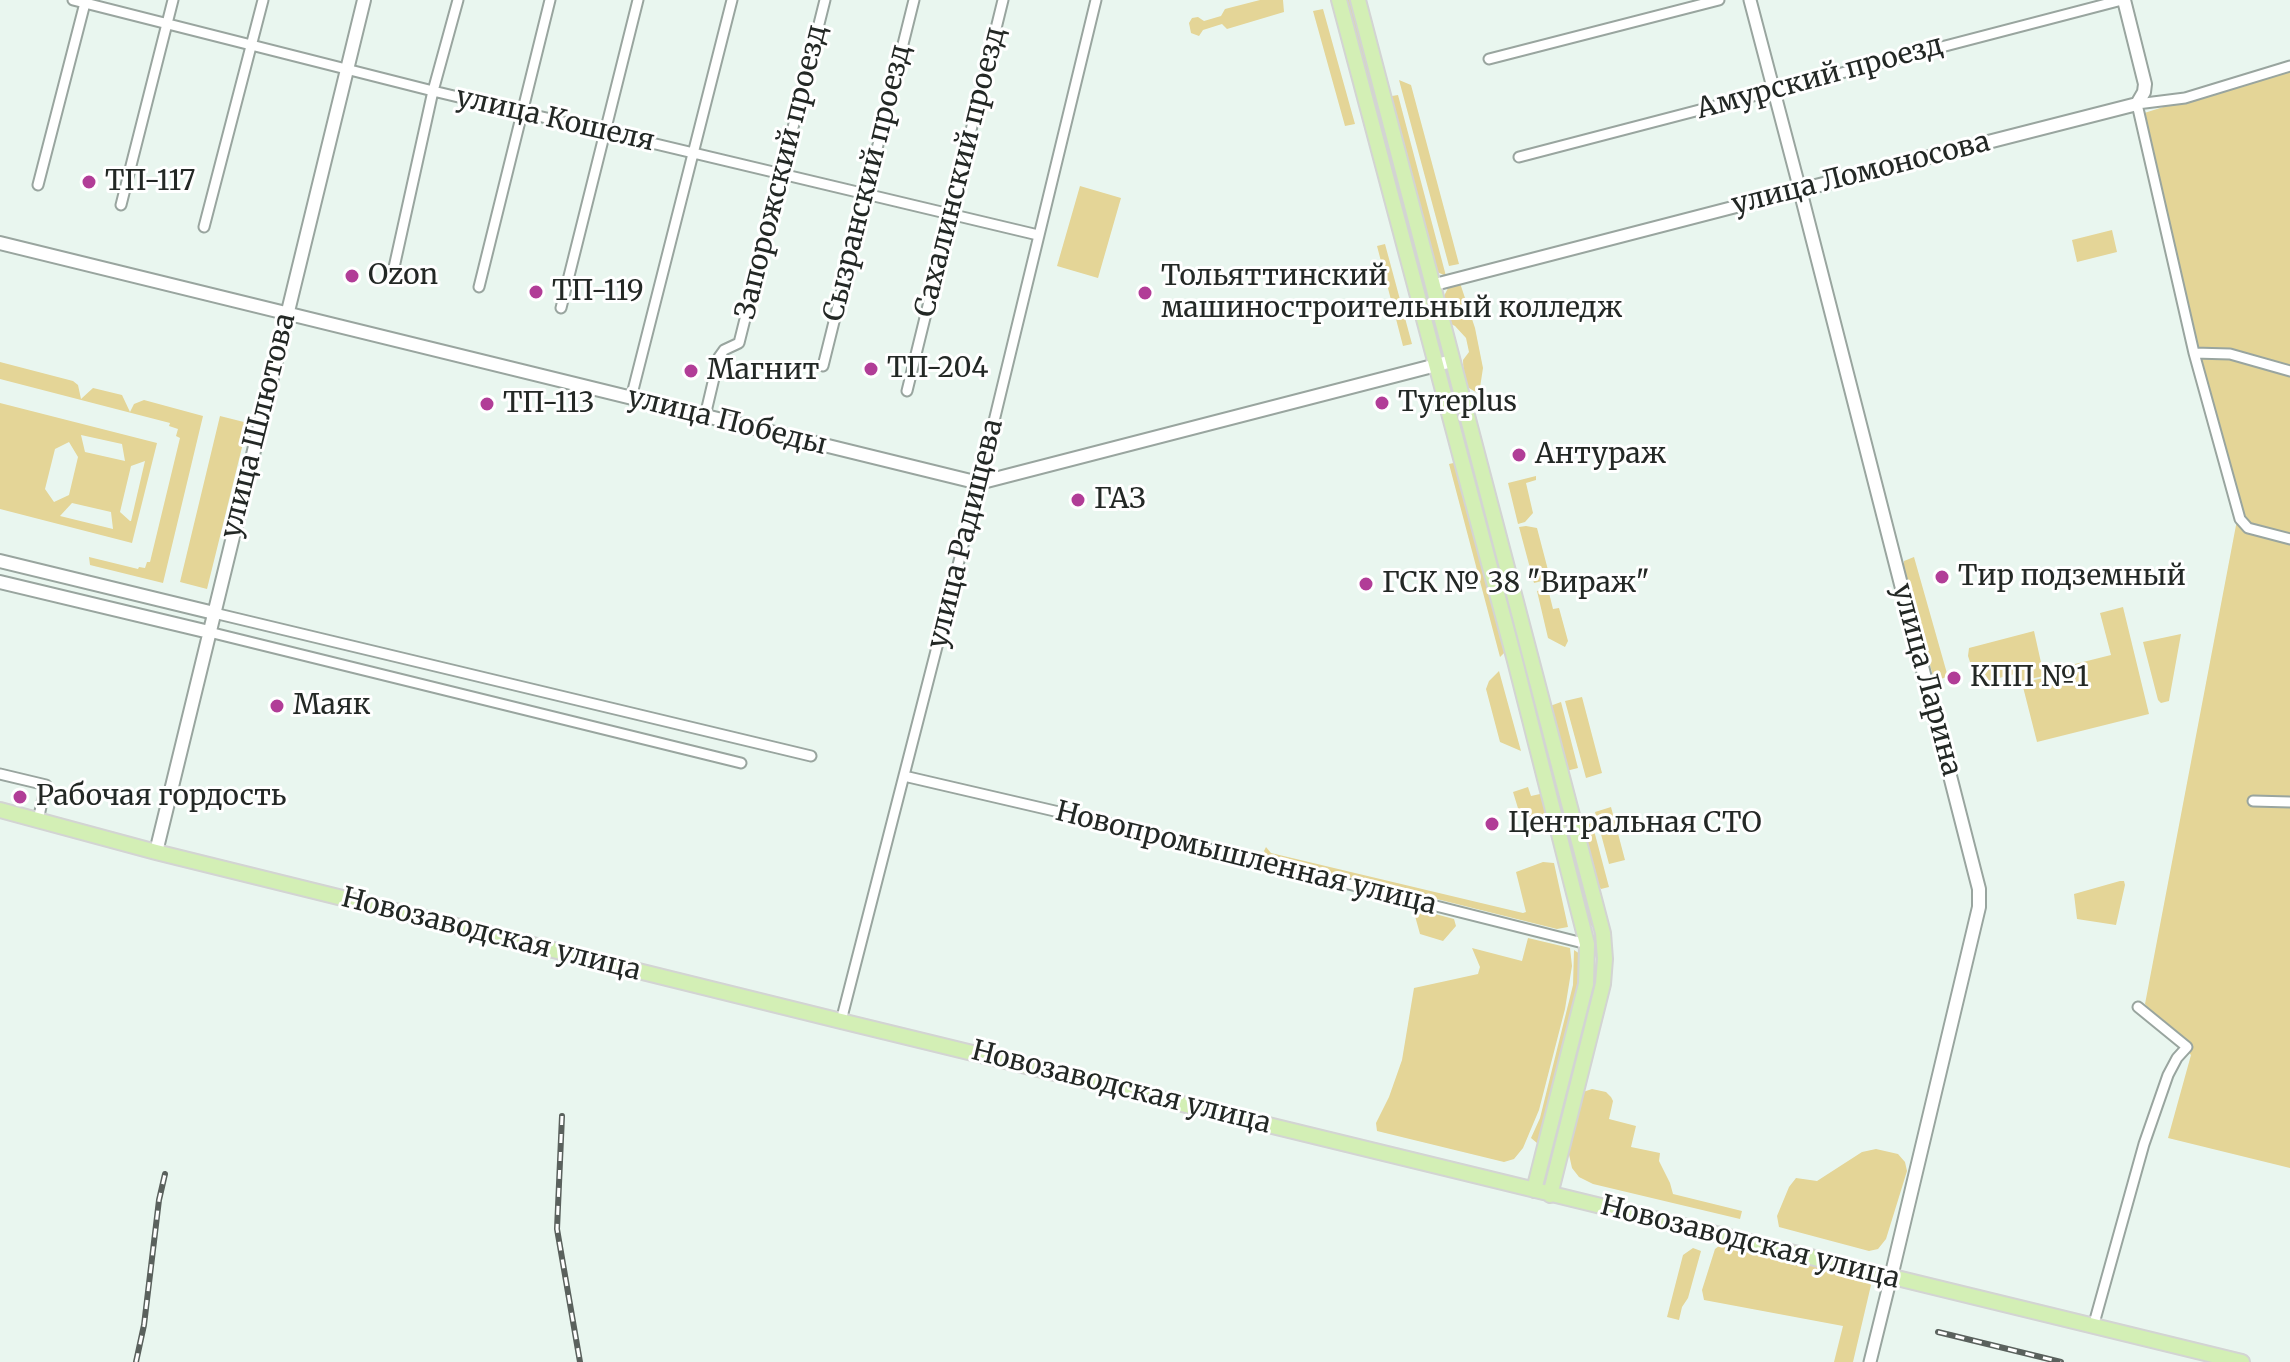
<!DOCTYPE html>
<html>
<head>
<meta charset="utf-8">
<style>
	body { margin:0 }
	canvas { display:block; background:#e9f6ef }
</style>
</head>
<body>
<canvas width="2290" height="1362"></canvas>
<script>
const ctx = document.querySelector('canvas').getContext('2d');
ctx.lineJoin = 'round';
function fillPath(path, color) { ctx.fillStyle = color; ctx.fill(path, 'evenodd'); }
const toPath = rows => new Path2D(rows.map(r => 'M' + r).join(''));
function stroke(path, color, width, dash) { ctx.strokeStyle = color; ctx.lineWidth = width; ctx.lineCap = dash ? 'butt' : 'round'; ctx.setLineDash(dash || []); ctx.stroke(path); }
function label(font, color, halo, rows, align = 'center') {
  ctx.font = font + ' Merriweather,serif'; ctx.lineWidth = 6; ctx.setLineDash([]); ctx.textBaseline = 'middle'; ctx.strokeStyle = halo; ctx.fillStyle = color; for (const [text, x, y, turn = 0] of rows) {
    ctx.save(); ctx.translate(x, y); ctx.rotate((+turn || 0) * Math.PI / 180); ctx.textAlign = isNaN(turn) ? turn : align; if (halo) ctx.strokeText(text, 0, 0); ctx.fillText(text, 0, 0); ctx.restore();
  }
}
fillPath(toPath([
	[1260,0,1283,0,1284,12,1227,29,1222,24,1203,30,1199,36,1191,33,1189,23,1192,18,1198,17,1204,21,1221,16,1225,9],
	[1346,0,1353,0,1439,341,1437,340],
	[1323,9,1355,124,1345,126,1313,11],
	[2290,67,2290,1168,2168,1138,2191,1055,2145,1004,2237,520,2138,115],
	[1399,80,1411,85,1459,264,1449,266],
	[1398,95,1446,276,1435,271,1393,115,1392,96],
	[1080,186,1121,198,1098,278,1057,266],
	[2112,230,2117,252,2077,262,2072,240],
	[1385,244,1412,344,1403,346,1377,246],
	[1460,283,1475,328,1483,368,1479,394,1464,385,1463,360,1469,352,1466,338,1455,326,1449,323,1442,300,1448,288],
	[0,362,73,381,78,385,81,399,93,388,122,395,130,412,134,404,144,400,203,416,163,583,90,565,89,557,138,569,139,567,145,568,147,562,150,562,180,438,176,436,178,429,169,426,170,423,0,379],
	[0,403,157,443,132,543,0,509],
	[81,435,122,444,125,461,85,452],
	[69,442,78,457,69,495,54,502,45,489,55,449],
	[145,461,131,521,130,521,120,512,131,466],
	[72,503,111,512,113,529,60,516],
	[220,416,248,423,207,589,180,582],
	[1458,462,1506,651,1500,657,1449,464],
	[1536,476,1536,480,1526,483,1533,513,1525,522,1518,524,1508,483],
	[1526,526,1537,528,1548,570,1543,571,1542,581,1534,583,1519,527],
	[1914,557,1948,677,1940,679,1933,676,1904,567,1904,561],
	[1541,590,1542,594,1549,593,1553,609,1559,608,1568,641,1565,647,1548,638,1537,591],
	[2123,607,2149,714,2037,742,2022,683,2047,677,2047,671,2111,655,2100,613],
	[2034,631,2044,676,2021,681,2019,673,1983,682,1976,680,1968,656,1969,648],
	[2181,634,2170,695,2169,701,2161,703,2158,700,2143,642],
	[1499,671,1521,751,1500,742,1486,689,1489,681],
	[1582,697,1602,773,1586,778,1565,701],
	[1561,702,1578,768,1566,771,1550,706],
	[1538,718,1594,926,1592,926,1589,924],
	[1528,787,1531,796,1540,794,1548,809,1552,830,1521,818,1513,792],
	[1611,807,1625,860,1609,864,1595,812],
	[1592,823,1609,887,1601,889,1597,884,1581,826],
	[1266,847,1271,853,1523,913,1526,912,1516,872,1543,862,1554,863,1568,927,1557,929,1268,857,1264,851],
	[2120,881,2124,881,2125,885,2116,925,2077,919,2074,894],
	[1420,910,1454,919,1456,926,1443,941,1420,934,1415,916],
	[1528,938,1570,948,1572,966,1565,1009,1539,1110,1523,1148,1514,1159,1504,1162,1377,1131,1376,1123,1389,1097,1402,1060,1414,988,1478,974,1480,967,1472,948,1522,961],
	[1574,950,1580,954,1581,980,1548,1120,1537,1143,1531,1138,1540,1118,1573,985],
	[1592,1089,1606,1092,1611,1097,1613,1101,1609,1119,1636,1126,1631,1147,1660,1153,1659,1161,1670,1183,1673,1194,1742,1211,1740,1219,1593,1184,1579,1177,1572,1168,1568,1150,1583,1092],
	[1876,1149,1898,1154,1905,1162,1907,1171,1886,1239,1878,1249,1869,1251,1779,1227,1777,1216,1789,1187,1796,1178,1817,1181,1862,1152],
	[1723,1243,1867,1279,1871,1285,1853,1362,1834,1362,1843,1326,1704,1300,1702,1290,1715,1249],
	[1693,1248,1701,1251,1688,1298,1682,1307,1679,1320,1667,1317,1683,1255]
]), '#e4d597');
const minor = toPath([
	[73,0,433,91,1038,235],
	[1489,59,1719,0],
	[2290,66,2185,98,2137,104,2194,353,2240,519,2248,528,2290,539],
	[1519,157,2122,0],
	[38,185,85,3],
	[121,205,173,0],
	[204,227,263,0],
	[393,272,433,91,458,0],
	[479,287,550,0],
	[561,308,638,0],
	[2194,353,2230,354,2290,371],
	[823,366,914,0],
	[907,391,1003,0],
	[631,398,732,0],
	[705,416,719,357,724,350,739,343,825,0],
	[214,613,811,756],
	[209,632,741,763],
	[0,774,46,785,38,820],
	[904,776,1102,822,1587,944],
	[2253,801,2290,802],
	[841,1021,979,483,1096,0],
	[2093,1327,2144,1144,2168,1075,2177,1058,2187,1047,2138,1007]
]);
const tertiary = toPath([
	[1433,285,1800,190,1750,0],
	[1870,1362,1891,1277]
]);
const secondary = toPath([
	[0,243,979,483,1452,361],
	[0,561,214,613],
	[0,582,209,632],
	[156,852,364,0],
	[1891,1277,1979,907,1979,889,1800,190,2137,104,2144,92,2145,84,2124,0]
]);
const primary = toPath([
	[1339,0,1515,661,1587,944,1586,984,1534,1190],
	[1358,0,1603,933,1605,959,1603,984,1550,1195],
	[0,810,156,852,841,1021,2242,1362]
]);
stroke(minor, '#99a59f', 13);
stroke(tertiary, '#99a59f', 15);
stroke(secondary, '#99a59f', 16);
stroke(primary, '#d3d4d3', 18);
stroke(minor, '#fff', 9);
stroke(tertiary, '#fff', 11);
stroke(secondary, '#fff', 12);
stroke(primary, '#d3efb5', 14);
const rail = toPath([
	[562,1116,557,1229,580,1362],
	[1938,1332,2061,1362],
	[136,1362,144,1325,159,1200,165,1174]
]);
stroke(rail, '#5a615d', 6);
stroke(rail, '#fff', 3, [9]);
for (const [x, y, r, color] of [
	[89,182,8,"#b13d97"],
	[352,276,8,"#b13d97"],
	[536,292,8,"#b13d97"],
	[1145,293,8,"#b13d97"],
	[871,369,8,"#b13d97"],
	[691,371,8,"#b13d97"],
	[1382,403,8,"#b13d97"],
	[487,404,8,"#b13d97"],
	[1519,455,8,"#b13d97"],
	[1078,500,8,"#b13d97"],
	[1942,577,8,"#b13d97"],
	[1366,584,8,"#b13d97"],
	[1954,678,8,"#b13d97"],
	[277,706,8,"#b13d97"],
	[20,797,8,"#b13d97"],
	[1492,824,8,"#b13d97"]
]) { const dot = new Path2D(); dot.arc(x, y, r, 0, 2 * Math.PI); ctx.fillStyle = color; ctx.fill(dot); stroke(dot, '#fff', 3); }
label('28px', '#232825', '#fff', [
	["Амурский проезд",1820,78,-15],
	["улица Кошеля",555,120,13],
	["Запорожский проезд",782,172,-76],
	["Сахалинский проезд",961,172,-76],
	["улица Ломоносова",1861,174,-14],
	["Сызранский проезд",868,183,-76],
	["улица Победы",727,422,14],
	["улица Шлютова",259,426,-76],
	["улица Радищева",966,534,-76],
	["улица Ларина",1926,680,75],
	["Новопромышленная улица",1246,859,14],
	["Новозаводская улица",491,935,14],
	["Новозаводская улица",1121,1088,14],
	["Новозаводская улица",1750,1243,14]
]);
label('28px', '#232825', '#fff', [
	["ТП-117",105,182],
	["Ozon",368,276],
	["Тольяттинский",1161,277],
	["машиностроительный колледж",1161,309],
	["ТП-119",552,292],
	["ТП-204",887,369],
	["Магнит",707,371],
	["Tyreplus",1398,403],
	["ТП-113",503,404],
	["Антураж",1535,455],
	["ГАЗ",1094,500],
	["Тир подземный",1958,577],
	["ГСК № 38 \"Вираж\"",1382,584],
	["КПП №1",1970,678],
	["Маяк",293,706],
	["Рабочая гордость",36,797],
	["Центральная СТО",1508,824]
], 'left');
</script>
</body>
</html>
